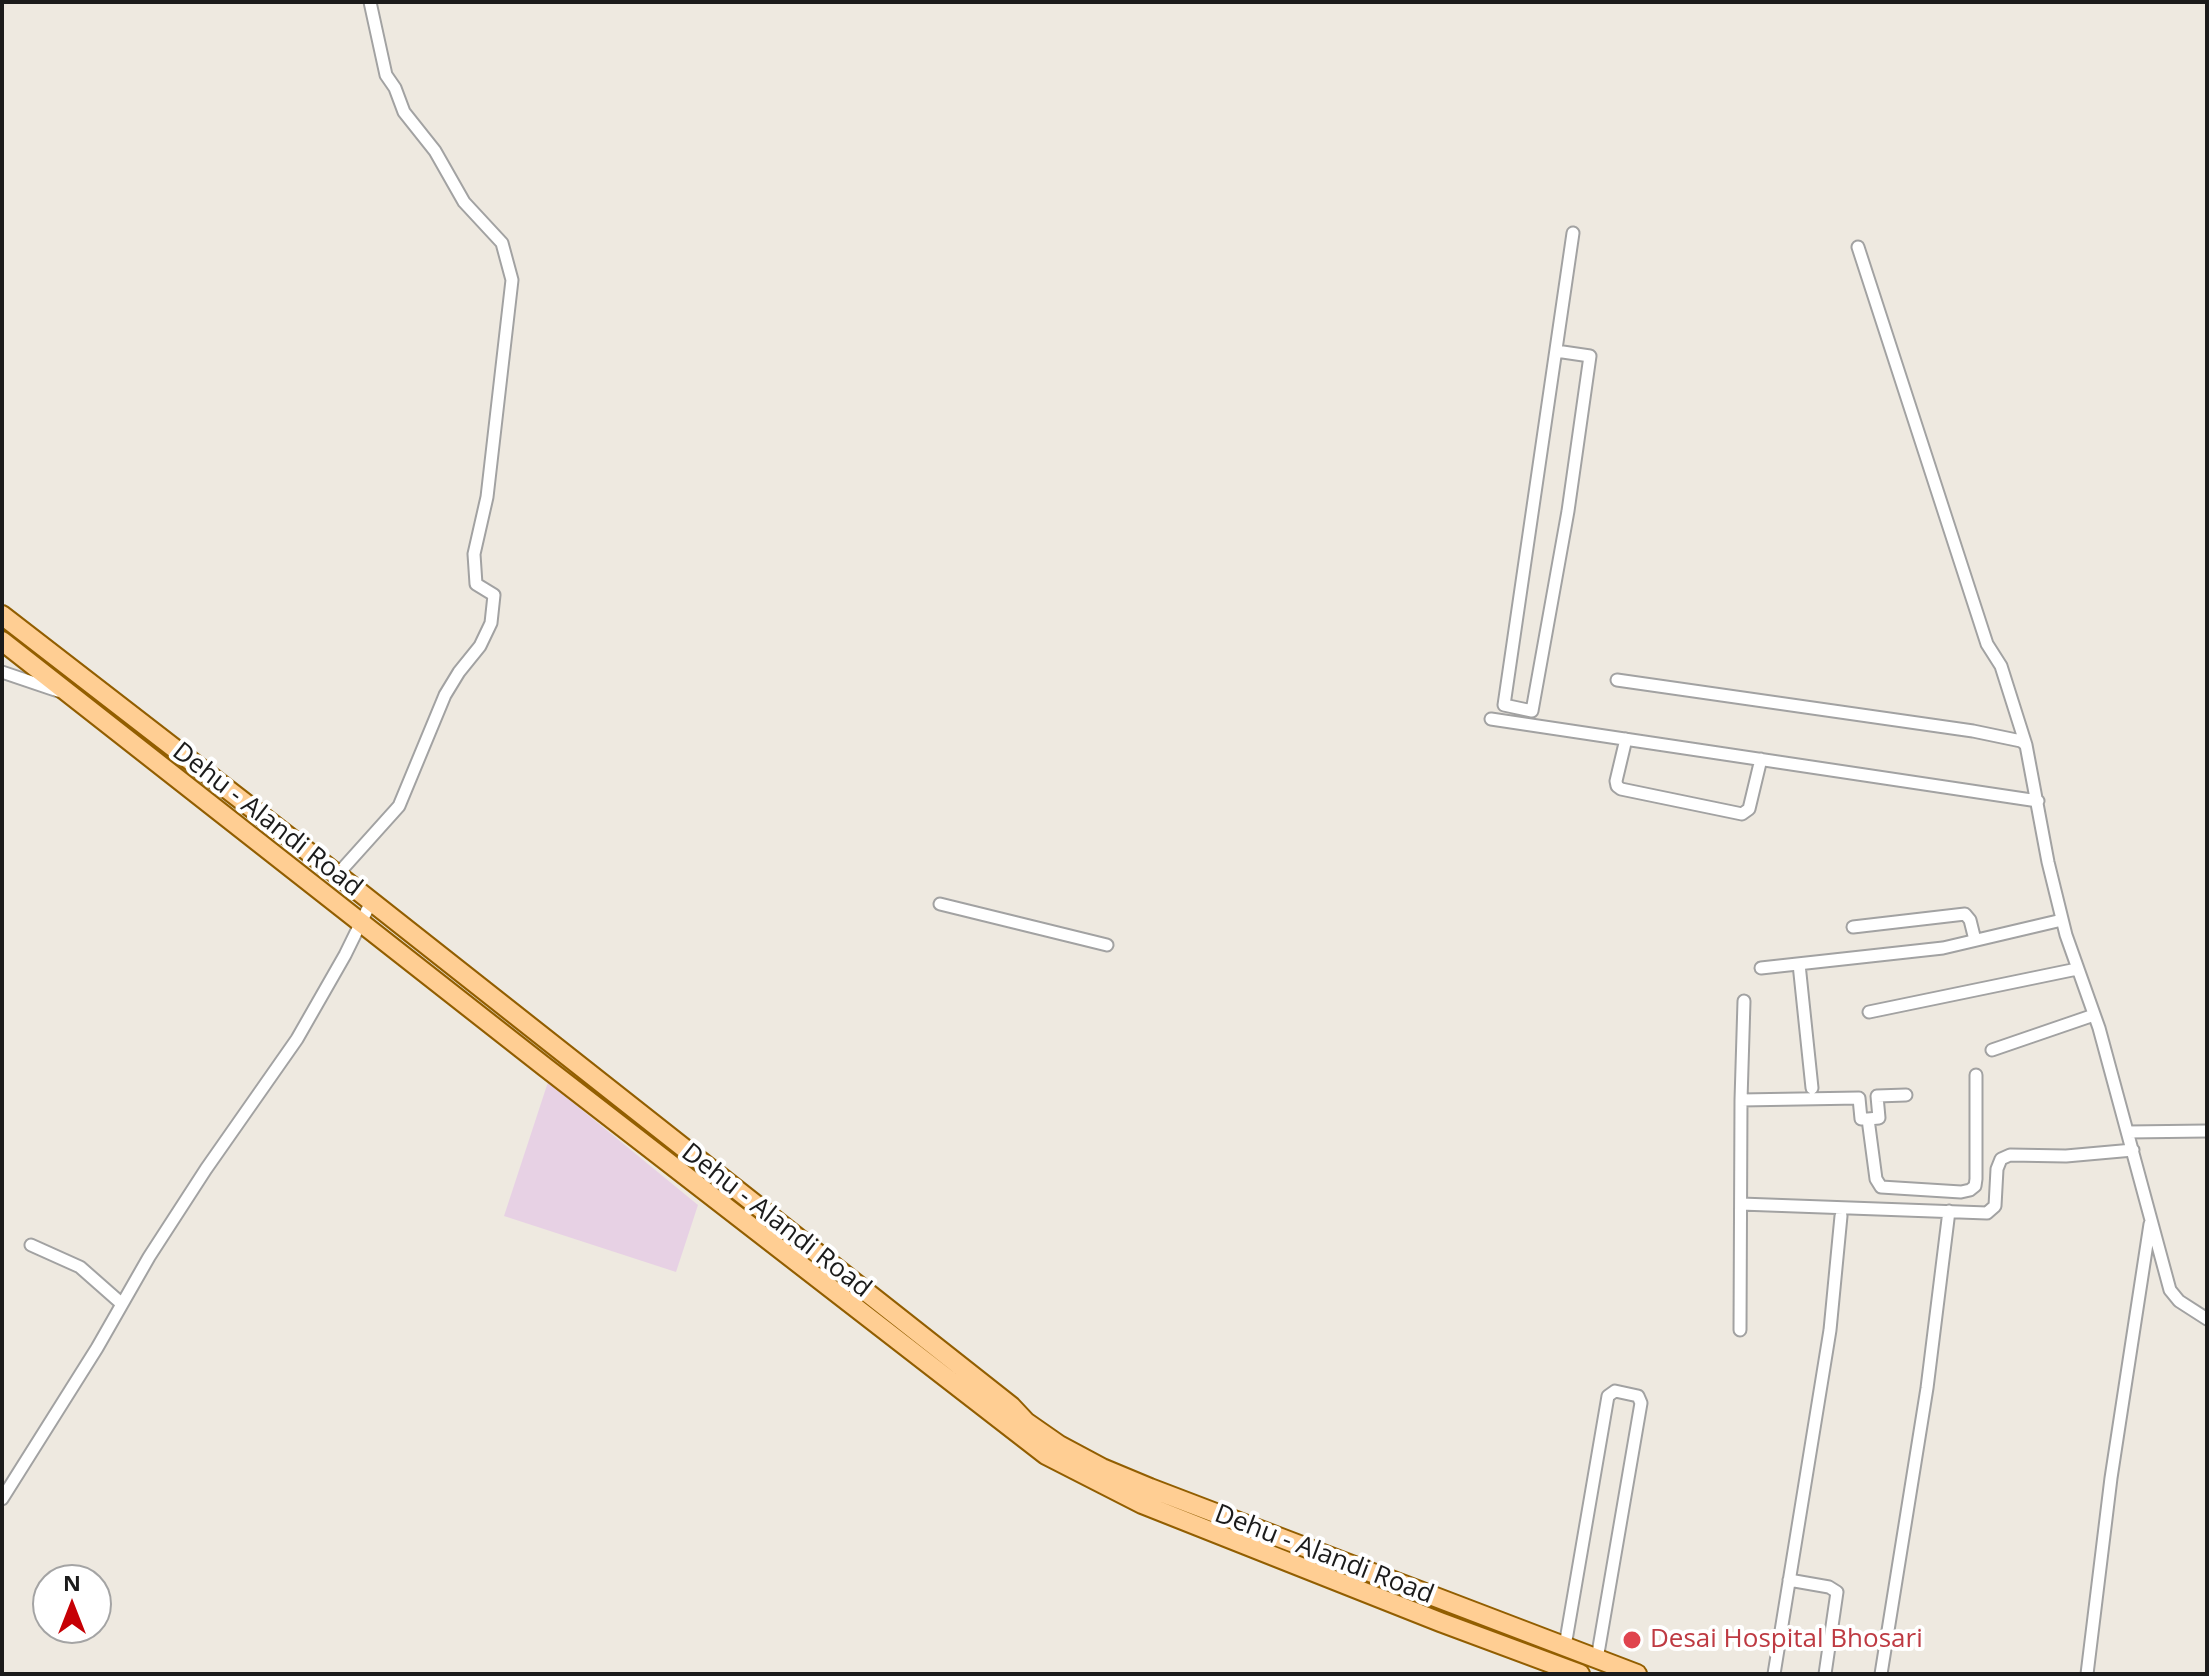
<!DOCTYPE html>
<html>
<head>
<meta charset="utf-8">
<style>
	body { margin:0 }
	#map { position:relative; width:2209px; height:1676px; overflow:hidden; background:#eee9e0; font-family:"Open Sans",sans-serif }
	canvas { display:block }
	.frame { position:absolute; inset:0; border:4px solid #1b1b1b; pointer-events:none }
	.north { position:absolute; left:32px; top:1564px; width:80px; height:80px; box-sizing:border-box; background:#fff; border:2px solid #a4a4a4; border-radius:50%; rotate:0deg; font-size:22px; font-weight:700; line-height:32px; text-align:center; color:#1b1b1b }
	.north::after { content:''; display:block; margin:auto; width:28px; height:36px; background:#c60005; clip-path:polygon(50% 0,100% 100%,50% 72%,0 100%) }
</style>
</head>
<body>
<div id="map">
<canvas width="2209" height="1676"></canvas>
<div class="frame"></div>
<div class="north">N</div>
</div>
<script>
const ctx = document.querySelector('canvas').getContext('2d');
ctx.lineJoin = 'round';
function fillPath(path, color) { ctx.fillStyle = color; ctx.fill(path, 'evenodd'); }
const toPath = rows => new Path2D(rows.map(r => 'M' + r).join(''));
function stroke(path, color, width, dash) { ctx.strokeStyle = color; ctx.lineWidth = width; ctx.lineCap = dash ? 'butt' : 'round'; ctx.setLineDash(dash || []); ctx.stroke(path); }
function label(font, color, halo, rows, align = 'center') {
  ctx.font = font + ' "Open Sans",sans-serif'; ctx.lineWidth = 8; ctx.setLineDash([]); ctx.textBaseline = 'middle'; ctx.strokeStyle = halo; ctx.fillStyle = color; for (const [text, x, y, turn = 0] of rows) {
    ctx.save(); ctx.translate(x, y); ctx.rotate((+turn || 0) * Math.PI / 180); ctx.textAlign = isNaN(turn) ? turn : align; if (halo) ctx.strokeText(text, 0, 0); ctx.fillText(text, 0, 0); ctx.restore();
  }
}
fillPath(toPath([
	[548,1082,698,1205,676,1272,504,1216]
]), '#e7d1e4');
const minor = toPath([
	[1858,247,1987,644,2001,666,2026,745],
	[1556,351,1590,356,1568,511,1532,711,1504,705,1573,233],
	[2,672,58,691],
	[1617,680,1973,731,2021,741,2026,745,2048,862,2066,935,2099,1028,2170,1290,2179,1301,2207,1319],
	[1491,719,2038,801],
	[1626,739,1616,781,1617,786,1621,789,1742,814,1749,809,1761,759],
	[337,875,399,806,445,695,459,672,480,646,491,623,494,595,476,584,474,554,487,497,512,280,502,243,464,202,435,151,404,112,395,88,386,75,370,2],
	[940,904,1107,945],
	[1853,927,1965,914,1970,920,1975,940],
	[1799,964,1812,1088],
	[1761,968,1943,948,2062,920],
	[1869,1012,2077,969],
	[1992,1050,2094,1015],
	[1741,1100,1744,1001],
	[1868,1119,1876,1179,1881,1187,1961,1192,1970,1190,1975,1186,1976,1179,1976,1075],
	[2128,1132,2207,1131],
	[1741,1204,1987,1213,1995,1206,1997,1169,2001,1159,2010,1155,2066,1156,2133,1150],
	[31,1245,80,1267,122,1304],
	[1740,1330,1741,1100,1859,1098,1861,1119,1868,1119,1879,1118,1877,1096,1906,1095],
	[2,1499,97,1348,149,1257,206,1169,297,1039,345,955,371,902],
	[1789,1580,1829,1587,1837,1592,1825,1674],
	[1565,1646,1608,1396,1615,1391,1638,1396,1641,1403,1597,1659],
	[1774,1674,1830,1330,1841,1216],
	[1881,1674,1927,1388,1949,1211],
	[2087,1674,2111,1478,2150,1224]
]);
const primary = toPath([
	[2,615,315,857,1011,1406,1026,1422,1059,1445,1102,1468,1150,1488,1637,1674],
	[2,641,545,1067,1046,1455,1142,1504,1440,1622,1580,1674]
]);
stroke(minor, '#a2a2a2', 15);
stroke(primary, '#925e00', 22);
stroke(minor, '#fff', 11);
stroke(primary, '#ffce93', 18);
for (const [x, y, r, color] of [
	[1632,1640,10,"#e0444e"]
]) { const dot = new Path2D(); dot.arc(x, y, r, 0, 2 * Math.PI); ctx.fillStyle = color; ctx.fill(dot); stroke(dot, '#fff', 3); }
label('26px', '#1b1b1b', '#fff', [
	["Dehu - Alandi Road",267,820,38],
	["Dehu - Alandi Road",776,1221,38],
	["Dehu - Alandi Road",1324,1555,21]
]);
label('26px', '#be3a42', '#fff', [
	["Desai Hospital Bhosari",1650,1640]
], 'left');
</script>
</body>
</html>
